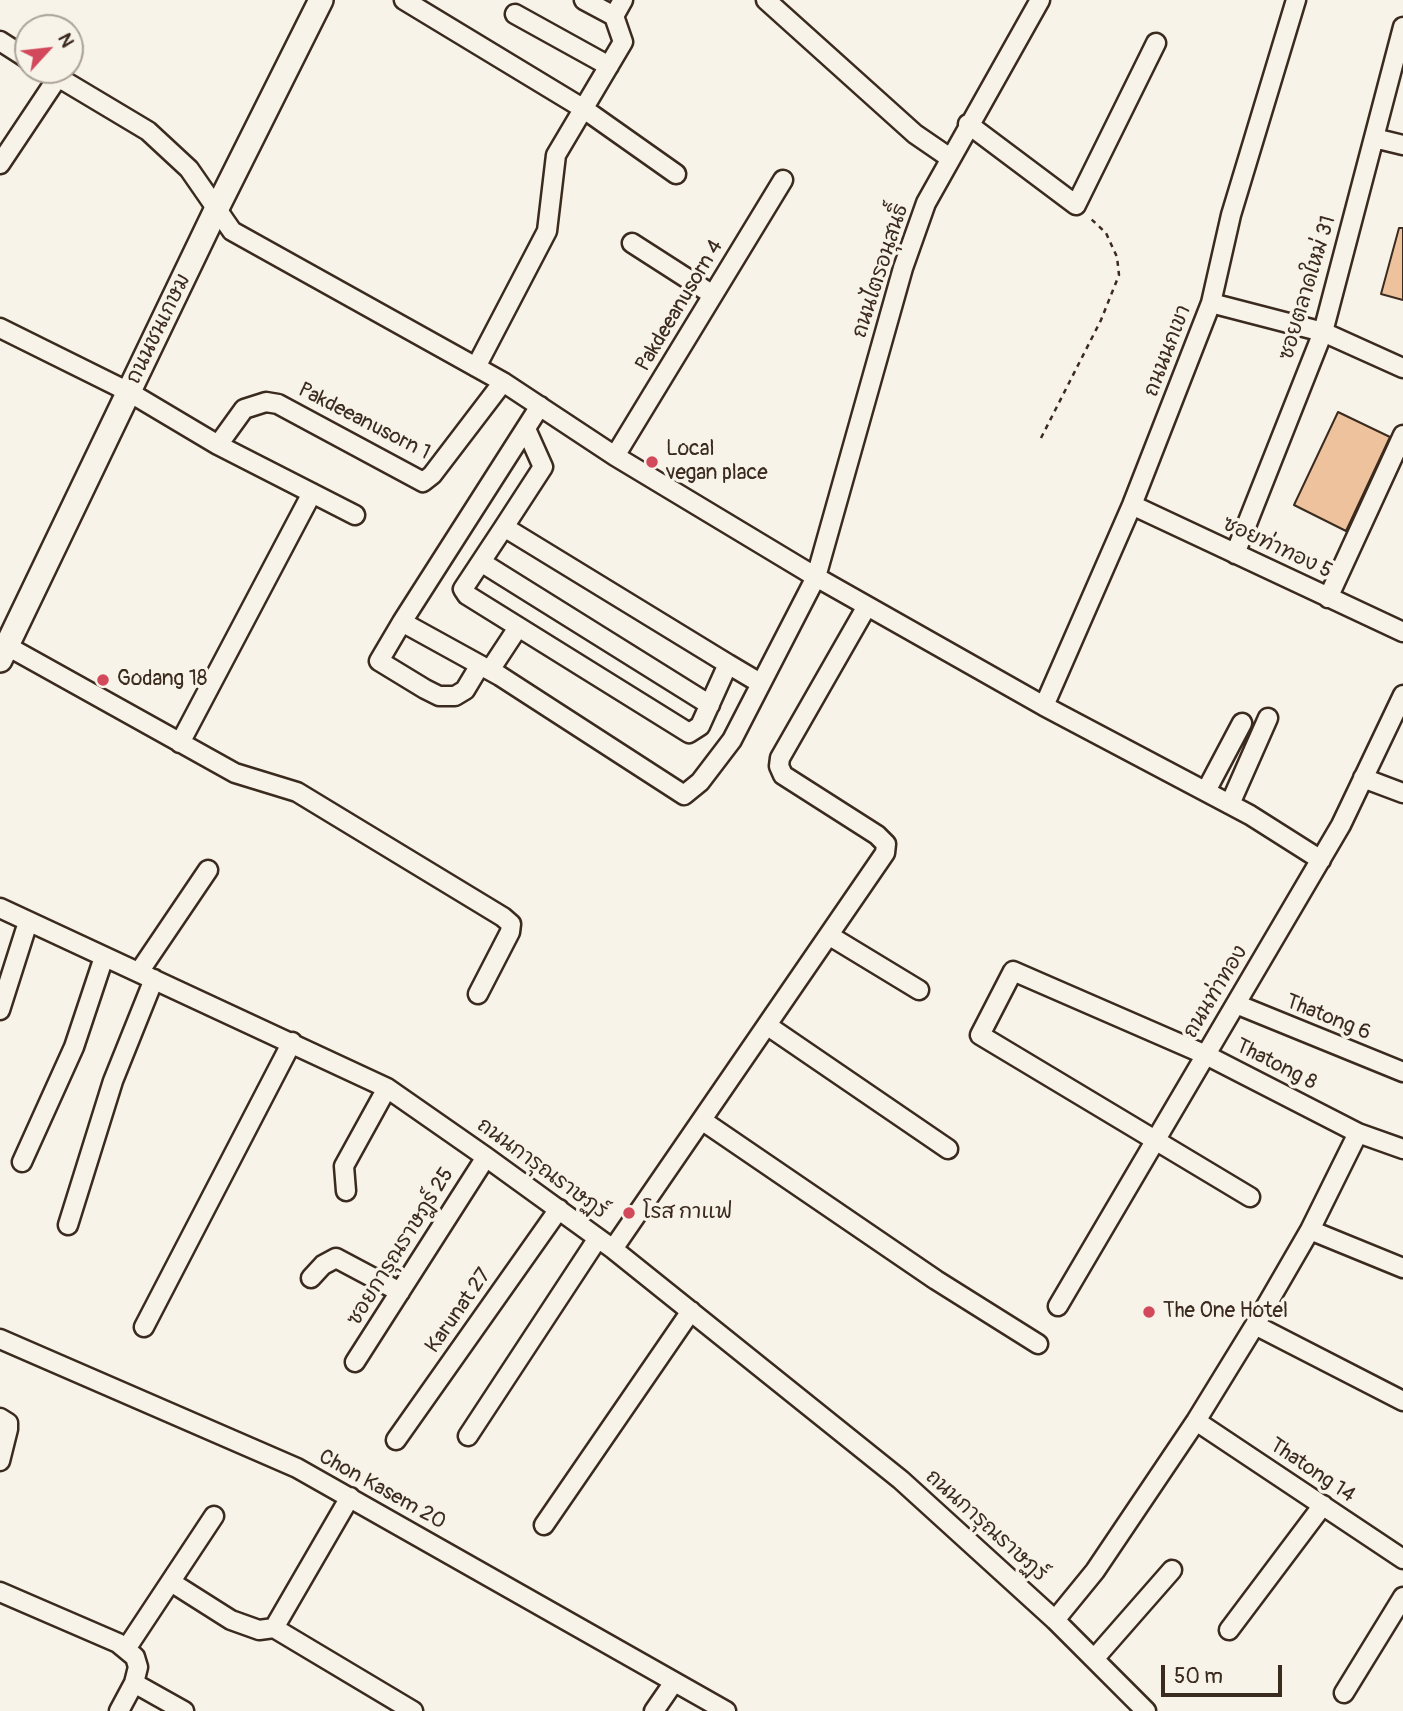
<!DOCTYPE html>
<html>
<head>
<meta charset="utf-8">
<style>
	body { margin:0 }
	#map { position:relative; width:1403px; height:1711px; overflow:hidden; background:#f7f3e8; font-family:Pangolin,sans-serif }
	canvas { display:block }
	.north { position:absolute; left:14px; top:14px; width:70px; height:70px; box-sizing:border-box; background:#f7f3e8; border:2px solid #aca397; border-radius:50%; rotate:63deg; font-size:19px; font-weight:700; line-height:28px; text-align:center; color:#3b2a1e }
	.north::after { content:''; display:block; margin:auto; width:24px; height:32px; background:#d1495b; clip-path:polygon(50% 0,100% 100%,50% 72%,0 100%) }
	.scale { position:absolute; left:1161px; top:1665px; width:121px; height:32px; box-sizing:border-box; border:4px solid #3b2a1e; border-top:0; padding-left:9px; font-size:21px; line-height:24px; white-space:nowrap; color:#3b2a1e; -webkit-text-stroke:5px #f7f3e8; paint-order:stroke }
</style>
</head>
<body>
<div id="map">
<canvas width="1403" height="1711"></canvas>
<div class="north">N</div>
<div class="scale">50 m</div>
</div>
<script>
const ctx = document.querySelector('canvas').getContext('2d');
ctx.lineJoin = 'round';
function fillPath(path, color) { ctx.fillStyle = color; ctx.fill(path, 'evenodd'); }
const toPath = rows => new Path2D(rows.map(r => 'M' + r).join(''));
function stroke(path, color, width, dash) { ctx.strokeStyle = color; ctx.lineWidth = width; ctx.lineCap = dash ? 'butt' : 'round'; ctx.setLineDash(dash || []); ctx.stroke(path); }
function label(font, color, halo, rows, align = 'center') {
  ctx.font = font + ' Pangolin,"Playpen Sans Thai",sans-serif'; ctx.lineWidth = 7; ctx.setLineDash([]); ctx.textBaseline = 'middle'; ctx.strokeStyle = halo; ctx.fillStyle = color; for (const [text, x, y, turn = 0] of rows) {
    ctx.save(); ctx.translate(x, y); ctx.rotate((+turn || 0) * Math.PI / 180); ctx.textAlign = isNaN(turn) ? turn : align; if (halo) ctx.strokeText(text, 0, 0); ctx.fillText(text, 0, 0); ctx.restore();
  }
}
const building = toPath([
	[1399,228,1403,228,1403,300,1381,294,1399,228],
	[1338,412,1390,437,1346,531,1294,505,1338,412]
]);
fillPath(building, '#eec29d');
stroke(building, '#3b2a1e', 2);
const minor = toPath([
	[404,0,584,109,676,174],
	[766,0,915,134,950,158],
	[515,14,609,66],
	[614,16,623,0],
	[0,41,28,59],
	[46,70,148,131,189,169,232,231,503,382,615,456,816,577,1044,706,1250,815,1321,860],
	[968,124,1076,205,1156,43],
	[1374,138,1403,145],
	[0,164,58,77],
	[632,243,713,295],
	[1211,303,1323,332,1403,368],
	[0,328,129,392,218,445,355,515],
	[476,367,547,231,556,155,623,42,614,16,584,0],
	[540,406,402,622,500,676,684,795,700,782,732,740,816,577,903,268,926,203,1040,0],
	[218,445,244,409,266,402,278,404,423,482,432,475,503,382],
	[615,456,783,180],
	[1132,505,1403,632],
	[504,527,728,664,700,726,689,733,467,595,463,589,504,527,543,467,526,429],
	[1235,554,1323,332,1403,27],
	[481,562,710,705],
	[1328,598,1403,435],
	[402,622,379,661,425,689,439,696,455,696,465,690,480,665],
	[7,646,235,773,297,792,503,917,511,924,510,932,478,994],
	[728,664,760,683],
	[490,670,517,629],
	[1044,706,1132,505,1211,303,1231,215,1296,0],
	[180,743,312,493],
	[1363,778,1403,793],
	[1206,791,1242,723],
	[1230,804,1268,718],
	[0,908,387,1088,486,1157,613,1249,901,1480,1055,1620,1146,1711],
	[830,936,919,990],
	[139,972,208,870],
	[1236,1004,1403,1072],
	[0,1010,28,922],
	[768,1026,948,1149],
	[703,1121,936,1280,1038,1344],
	[22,1162,74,1047,104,957],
	[346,1191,344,1166,387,1088],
	[1250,1197,980,1035,1013,971,1206,1055,1358,1133,1403,1149],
	[68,1225,113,1081,154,979],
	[1310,1230,1403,1268],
	[613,1249,885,853,886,844,877,835,783,775,779,766,780,758,867,606],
	[311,1278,323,1265,336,1258,400,1292],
	[1058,1306,1341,825,1403,695],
	[1255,1325,1403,1401],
	[144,1327,292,1042],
	[0,1339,297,1468,726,1711],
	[355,1362,486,1157],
	[0,1418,8,1423,8,1429,0,1461],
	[1196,1421,1403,1559],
	[468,1436,598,1238],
	[396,1440,559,1209],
	[350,1497,274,1628,413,1711],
	[544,1525,691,1311],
	[171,1582,231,1620,259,1630,274,1628],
	[0,1592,118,1643,135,1657,138,1667,134,1683,119,1711],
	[1055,1620,1095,1571,1196,1421,1255,1325,1310,1230,1358,1133],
	[1229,1630,1323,1505],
	[126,1649,214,1516],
	[1094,1659,1172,1570],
	[134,1683,184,1711],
	[1344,1693,1403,1597],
	[654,1711,674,1682]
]);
const major = toPath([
	[0,660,217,208,321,0]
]);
stroke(minor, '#3b2a1e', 23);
stroke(major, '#3b2a1e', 28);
stroke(toPath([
	[1041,438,1101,320,1119,275,1117,257,1106,233,1089,217]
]), '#3b2a1e', 2.5, [5, 5]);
stroke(minor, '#f7f3e8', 18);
stroke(major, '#f7f3e8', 23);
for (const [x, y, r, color] of [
	[652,462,7,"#d1495b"],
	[103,680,7,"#d1495b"],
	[629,1213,7,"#d1495b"],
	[1149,1312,7,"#d1495b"]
]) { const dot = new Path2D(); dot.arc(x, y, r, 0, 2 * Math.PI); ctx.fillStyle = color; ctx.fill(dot); stroke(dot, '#f7f3e8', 2.5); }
label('21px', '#3b2a1e', '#f7f3e8', [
	["ถนนไตรอนุสนธิ์",881,271,-72],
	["ซอยตลาดใหม่ 31",1308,288,-73],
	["Pakdeeanusorn 4",680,306,-59],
	["ถนนชนเกษม",159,329,-64],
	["ถนนนกเขา",1168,351,-69],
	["Pakdeeanusorn 1",364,422,27],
	["ซอยท่าทอง 5",1277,548,25],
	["ถนนท่าทอง",1216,992,-59],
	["Thatong 6",1328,1018,22],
	["Thatong 8",1276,1065,27],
	["ถนนการุณราษฏร์",542,1169,36],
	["ซอยการุณราษฎร์ 25",401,1247,-58],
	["Karunat 27",459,1311,-55],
	["Thatong 14",1312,1471,34],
	["Chon Kasem 20",382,1490,29],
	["ถนนการุณราษฏร์",986,1526,42]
]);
label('21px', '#3b2a1e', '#f7f3e8', [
	["Local",666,450],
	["vegan place",666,474],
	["Godang 18",117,680],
	["โรส กาแฟ",643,1213],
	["The One Hotel",1163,1312]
], 'left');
</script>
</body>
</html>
